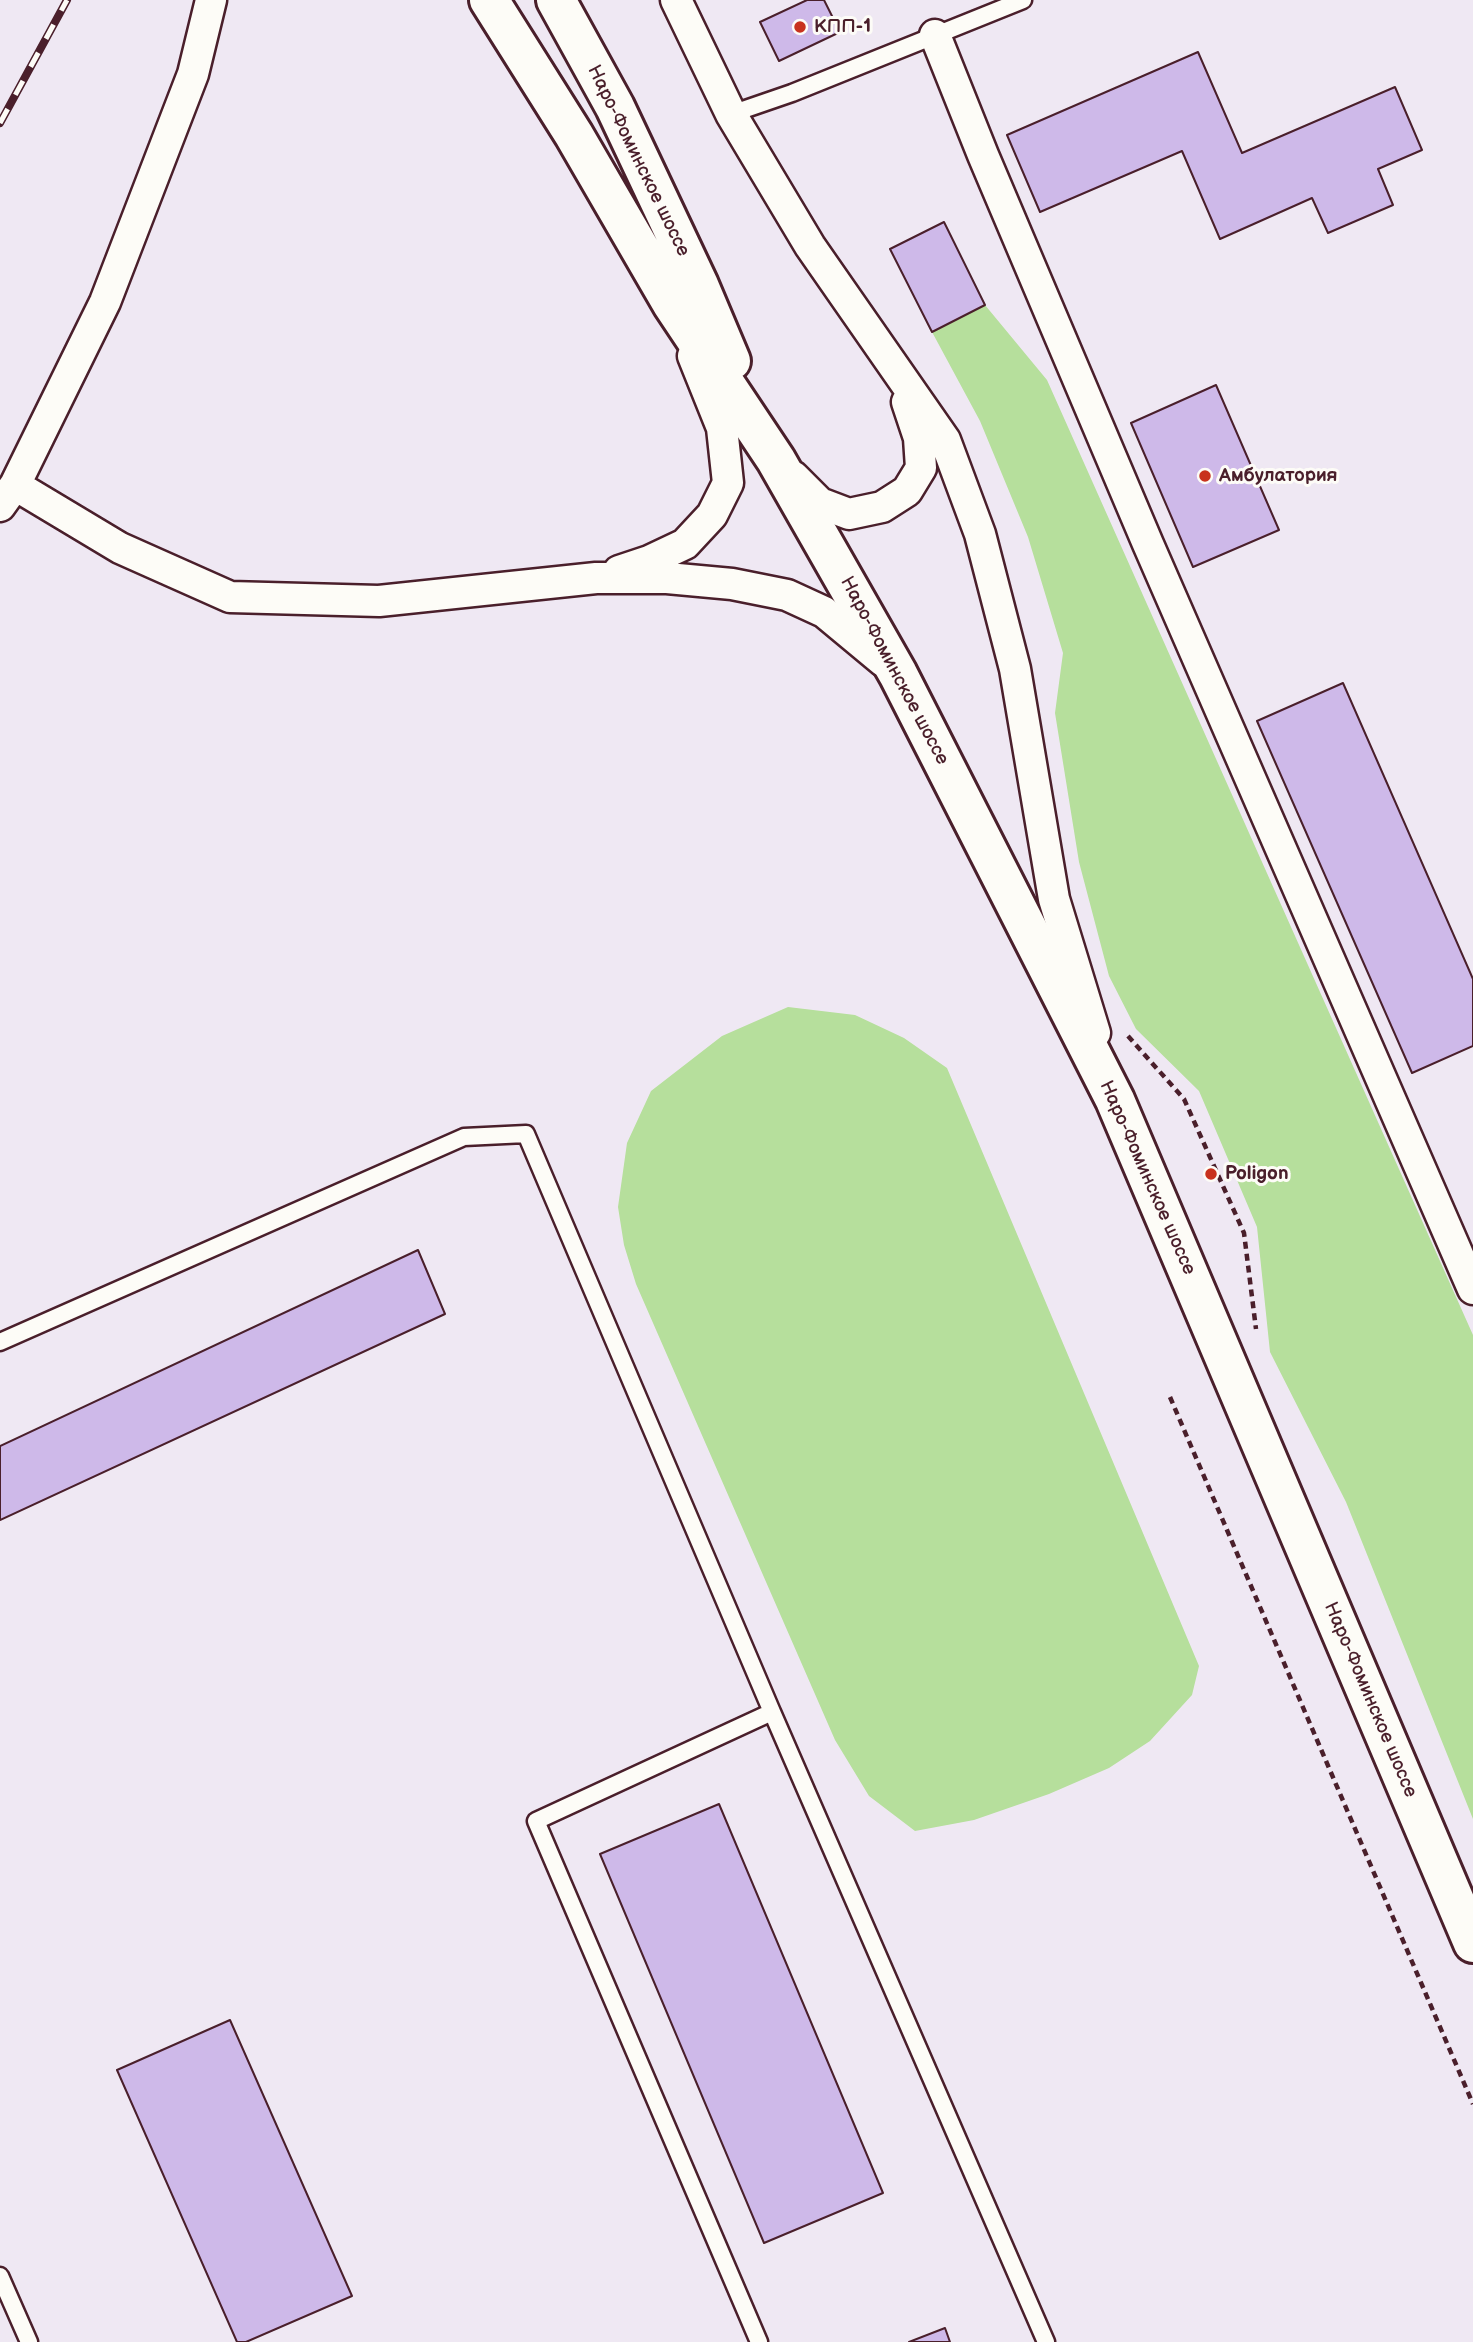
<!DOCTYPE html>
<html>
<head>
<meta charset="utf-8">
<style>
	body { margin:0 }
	canvas { display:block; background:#efe8f3 }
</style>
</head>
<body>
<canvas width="1473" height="2342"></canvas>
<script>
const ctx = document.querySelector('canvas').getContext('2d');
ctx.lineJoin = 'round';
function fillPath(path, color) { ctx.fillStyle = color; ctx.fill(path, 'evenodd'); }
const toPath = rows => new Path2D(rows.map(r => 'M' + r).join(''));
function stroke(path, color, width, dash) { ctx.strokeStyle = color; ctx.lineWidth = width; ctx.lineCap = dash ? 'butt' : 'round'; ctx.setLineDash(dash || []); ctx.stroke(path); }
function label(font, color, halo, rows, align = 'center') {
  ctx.font = font + ' "Balsamiq Sans",sans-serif'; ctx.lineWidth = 6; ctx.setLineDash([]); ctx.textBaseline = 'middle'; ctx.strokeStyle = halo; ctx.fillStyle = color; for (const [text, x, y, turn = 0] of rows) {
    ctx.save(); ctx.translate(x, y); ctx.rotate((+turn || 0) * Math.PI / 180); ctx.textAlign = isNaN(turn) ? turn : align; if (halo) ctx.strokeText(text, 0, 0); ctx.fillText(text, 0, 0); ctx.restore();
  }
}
fillPath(toPath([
	[985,305,1047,380,1473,1335,1473,1819,1346,1502,1270,1352,1257,1227,1199,1091,1136,1029,1109,976,1079,862,1055,713,1063,653,1028,537,980,421,932,332],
	[788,1007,855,1015,904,1038,947,1068,1199,1666,1192,1695,1150,1741,1109,1768,1049,1794,974,1820,915,1831,869,1796,835,1740,636,1284,624,1245,618,1207,627,1143,651,1091,722,1036]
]), '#b6df9c');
const building = toPath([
	[807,0,824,0,840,32,779,61,760,22,807,0],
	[1198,52,1242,153,1395,87,1422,150,1378,169,1393,205,1328,233,1312,198,1220,239,1182,151,1040,212,1007,135,1198,52],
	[944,222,985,305,932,332,890,249,944,222],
	[1216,385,1279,530,1193,567,1131,423,1216,385],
	[1343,683,1473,979,1473,1046,1412,1073,1257,721,1343,683],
	[418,1250,445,1314,0,1520,0,1446,418,1250],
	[719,1804,883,2193,764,2243,600,1854,719,1804],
	[230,2020,352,2296,246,2342,237,2342,117,2070,230,2020],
	[945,2328,950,2342,909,2342,945,2328]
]);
fillPath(building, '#ceb9e9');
stroke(building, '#4a1f2b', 2);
const lane = toPath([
	[731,114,792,93,1023,0],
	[0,1342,464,1137,526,1134,772,1712],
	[0,2276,29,2342],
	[759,2342,536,1821,772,1712,1046,2342]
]);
const street = toPath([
	[676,0,731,114,810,246,945,440,980,534,1015,669,1054,899,1095,1033],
	[935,35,983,155,1148,544,1473,1289],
	[794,477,820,503,849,514,882,507,907,491,921,468,919,438,907,402],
	[15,485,120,548,230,597,379,601,596,578,667,578,732,584,787,595,824,612,883,661],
	[0,506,15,485,105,302,193,74,211,0],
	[619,571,649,561,685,544,712,515,728,483,722,428,693,356]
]);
const secondary = toPath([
	[489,0,574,135,672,304,776,460,898,674,1115,1100,1473,1943],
	[556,0,615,107,699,285,731,361]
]);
stroke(lane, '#4a1f2b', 21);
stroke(street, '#4a1f2b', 35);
stroke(secondary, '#4a1f2b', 44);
stroke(toPath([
	[1128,1036,1184,1099,1244,1233,1256,1329],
	[1170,1397,1473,2104]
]), '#4a1f2b', 4.5, [7, 5]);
stroke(lane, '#fdfcf7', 16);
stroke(street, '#fdfcf7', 30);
stroke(secondary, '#fdfcf7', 38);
const rail = toPath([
	[0,123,67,0]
]);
stroke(rail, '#4a1f2b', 8);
stroke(rail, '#fdfcf7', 5, [16]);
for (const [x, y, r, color] of [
	[800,27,7,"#c8321e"],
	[1205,476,7,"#c8321e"],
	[1211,1174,7,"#c8321e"]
]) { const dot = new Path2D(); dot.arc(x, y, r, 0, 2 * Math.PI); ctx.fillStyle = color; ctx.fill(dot); stroke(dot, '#fdfcf7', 2.5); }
label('bold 19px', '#4a1f2b', '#fdfcf7', [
	["КПП-1",814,27],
	["Амбулатория",1219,476],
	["Poligon",1225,1174]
], 'left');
label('19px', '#4a1f2b', '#fdfcf7', [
	["Наро-Фоминское шоссе",638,161,64],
	["Наро-Фоминское шоссе",894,671,62],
	["Наро-Фоминское шоссе",1147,1178,66],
	["Наро-Фоминское шоссе",1370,1700,67]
]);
</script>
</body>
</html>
